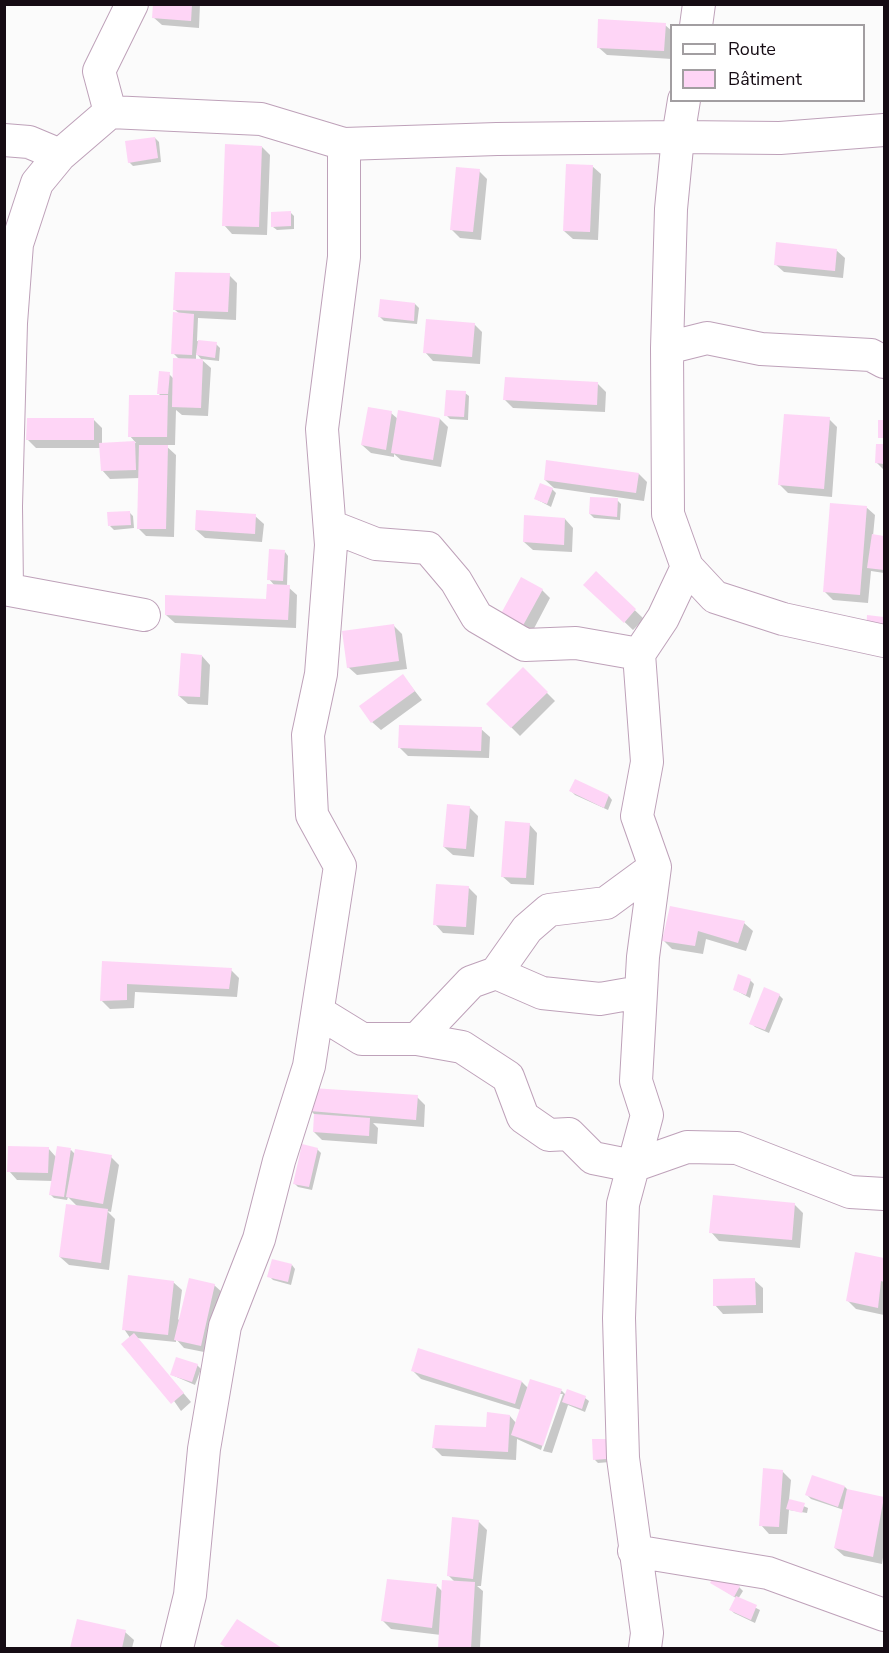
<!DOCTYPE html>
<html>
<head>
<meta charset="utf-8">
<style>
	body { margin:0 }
	#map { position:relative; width:889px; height:1653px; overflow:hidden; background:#fbfbfb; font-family:"Nunito Sans",sans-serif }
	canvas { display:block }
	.frame { position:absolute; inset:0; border:6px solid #160c14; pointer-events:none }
	.legend { position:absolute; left:670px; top:24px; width:195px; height:78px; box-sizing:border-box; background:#fff; border:2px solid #a29ea1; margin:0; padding:8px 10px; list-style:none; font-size:18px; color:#160c14 }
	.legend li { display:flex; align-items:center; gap:12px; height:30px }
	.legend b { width:30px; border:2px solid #a29ea1 }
</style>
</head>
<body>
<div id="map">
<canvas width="889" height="1653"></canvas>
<div class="frame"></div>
<ul class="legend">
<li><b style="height:8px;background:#fff"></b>Route</li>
<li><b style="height:16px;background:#fed5f6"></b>Bâtiment</li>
</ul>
</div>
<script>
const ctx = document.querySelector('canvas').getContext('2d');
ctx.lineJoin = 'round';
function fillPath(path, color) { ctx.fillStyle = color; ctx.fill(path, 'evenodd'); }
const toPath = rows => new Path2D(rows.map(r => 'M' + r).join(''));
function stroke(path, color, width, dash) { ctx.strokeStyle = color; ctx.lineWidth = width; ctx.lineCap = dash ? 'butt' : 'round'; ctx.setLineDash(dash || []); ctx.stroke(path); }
fillPath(toPath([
	[154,4,200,4,199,28,162,25,153,17],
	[665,25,672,31,672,59,607,55,598,47],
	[155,138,159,142,161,162,133,166,129,162],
	[262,147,270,155,267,235,232,234,224,225],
	[592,166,601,174,598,240,573,239,564,231],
	[479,171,487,179,481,240,460,238,452,230],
	[290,212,294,216,294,229,277,230,273,227],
	[836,250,845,258,843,278,784,272,775,264],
	[229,275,237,283,236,320,198,318,197,341,216,344,220,348,219,361,201,359,196,353,196,360,202,360,211,368,208,416,182,415,176,410,175,445,165,445,176,455,174,537,146,536,138,528,140,478,110,479,102,470,101,448,36,448,28,440,94,420,102,428,102,444,136,443,130,436,162,397,158,393,169,374,174,379,179,359,173,353,180,314,175,310],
	[415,304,419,308,417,324,384,321,380,317],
	[474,324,482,332,480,364,433,361,425,352],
	[597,383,606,392,605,412,513,408,505,400],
	[465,393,469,396,468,420,450,419,446,415],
	[391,413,398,419,440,419,448,427,441,467,401,460,394,454,394,457,371,453,362,445],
	[829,419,837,427,832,497,788,493,780,485],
	[877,446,884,446,884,470,877,463],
	[639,474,647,482,644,501,554,488,545,480],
	[552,489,556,493,551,507,536,499],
	[617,500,621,504,620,520,594,518,590,514],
	[866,507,875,515,873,536,884,537,884,573,871,571,868,603,833,600,825,592],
	[130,513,133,516,134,528,114,530,110,526],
	[255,516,264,524,262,542,205,538,196,530],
	[565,519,573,528,572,552,533,550,524,542],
	[285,552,288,556,287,586,297,595,296,628,175,623,166,615,268,600,275,586,269,579],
	[596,573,644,619,633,630,594,593],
	[542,590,550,598,529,638,508,627],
	[394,626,402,634,407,669,357,675,348,667],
	[202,656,210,665,208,705,188,704,179,696],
	[523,669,555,701,520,736,488,704],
	[403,676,422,700,381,730,372,722],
	[481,729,490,737,489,758,408,756,399,747],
	[576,781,609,796,612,800,608,810,575,795,571,791],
	[469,807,478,816,474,857,453,855,444,847],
	[529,824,537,833,534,885,511,884,502,876],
	[468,887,477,896,474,935,443,933,435,924],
	[671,907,744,923,753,931,746,951,706,939,703,954,672,949,664,941],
	[103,963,231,970,239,978,237,997,135,992,134,1008,110,1009,101,1000],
	[750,980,754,984,750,998,735,990],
	[779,995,783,999,769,1033,755,1027,751,1023],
	[417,1097,425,1105,424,1127,373,1123,378,1128,377,1144,322,1140,314,1132,315,1115,311,1111],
	[48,1148,56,1157,71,1150,76,1155,111,1157,119,1165,111,1212,107,1211,115,1219,109,1270,69,1265,60,1257,78,1207,68,1197,67,1200,54,1198,51,1195,53,1181,17,1180,9,1171],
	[317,1149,321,1153,312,1190,298,1187,294,1183],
	[794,1204,803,1213,800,1248,719,1241,711,1232],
	[856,1254,884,1259,884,1315,856,1309,848,1301],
	[292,1265,295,1269,291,1285,273,1280,269,1276],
	[754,1280,763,1288,763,1313,723,1314,715,1305],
	[173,1282,182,1290,178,1320,214,1285,223,1293,209,1353,184,1348,176,1339,176,1342,136,1338,191,1402,181,1411,124,1329],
	[197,1365,201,1369,195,1385,172,1375],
	[413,1371,522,1382,528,1388,531,1381,562,1391,566,1395,585,1398,589,1401,585,1412,568,1405,552,1453,543,1451,563,1394,559,1394,541,1450,517,1439,516,1460,442,1456,434,1448,487,1428,510,1416,516,1423,521,1410,421,1379],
	[605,1440,609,1444,610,1462,598,1463,594,1459],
	[782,1471,791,1480,789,1500,808,1508,807,1513,789,1510,787,1534,769,1534,761,1525],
	[845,1487,848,1490,884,1498,884,1551,882,1564,844,1556,835,1548,844,1510,811,1499,807,1495],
	[478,1521,487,1530,481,1586,477,1586,483,1591,480,1648,440,1648,441,1635,391,1629,383,1621,437,1586,443,1592,455,1582,448,1575],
	[712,1583,739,1587,743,1591,738,1599,760,1610,755,1623,734,1613,731,1610,736,1598],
	[78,1621,125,1632,134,1640,132,1648,72,1648],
	[237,1621,279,1648,227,1648,222,1644]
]), '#0003');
fillPath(toPath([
	[153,4,192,4,191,21,152,18],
	[598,19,666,23,664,51,597,48],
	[155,137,158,158,128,163,125,141],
	[225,144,262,146,259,227,222,226],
	[566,164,593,165,590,232,563,231],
	[456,167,480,169,473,232,450,230],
	[291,211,291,226,271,227,271,212],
	[776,242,837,249,835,271,774,265],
	[175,272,230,273,228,312,173,310],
	[380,299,415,303,414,321,378,317],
	[173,312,194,314,192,355,171,354],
	[426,319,475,323,472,357,423,353],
	[198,340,217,342,215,358,196,355],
	[173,358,203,359,201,408,172,407],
	[159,371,170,372,168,394,157,394],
	[505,377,598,382,597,405,503,400],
	[446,390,466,391,464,417,444,416],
	[129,395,168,395,167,437,128,437],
	[368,407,392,411,386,450,361,445],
	[398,410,440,418,433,460,391,453],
	[784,414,830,417,824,489,778,485],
	[27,418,94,418,94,440,26,440],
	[878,420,884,420,884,438,878,438],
	[135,441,136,470,101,471,99,443],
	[876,444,884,444,884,464,875,463],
	[139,445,168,445,166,529,137,529],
	[546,460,639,473,636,493,544,480],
	[540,483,553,488,547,504,534,499],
	[590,497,618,498,617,517,589,514],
	[830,503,867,506,860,595,823,592],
	[196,510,256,514,255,534,195,530],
	[130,511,131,525,108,526,107,512],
	[524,515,565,518,564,545,523,542],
	[872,534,884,536,884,570,867,568],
	[269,549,285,550,283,581,267,580],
	[596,571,636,609,624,623,583,585],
	[521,577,543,589,520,631,498,619],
	[267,584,290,585,288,620,165,615,165,595,266,599],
	[867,615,884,617,884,633,866,631],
	[394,624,399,661,347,668,342,631],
	[181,653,202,655,200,697,178,696],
	[523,667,548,692,511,728,486,704],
	[403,674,415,691,371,723,359,706],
	[399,725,482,727,481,751,398,748],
	[575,779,609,795,604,808,569,791],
	[447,804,470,806,466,849,443,847],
	[505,821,530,823,526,878,501,877],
	[436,884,469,886,466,927,433,925],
	[670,906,745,921,738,943,698,931,695,946,662,941],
	[102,961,232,968,229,989,127,984,127,1000,100,1001],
	[738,974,751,979,746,995,733,990],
	[764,987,780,994,765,1030,749,1024],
	[312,1088,418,1095,416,1120,310,1111],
	[314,1114,370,1118,369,1136,313,1132],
	[302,1144,318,1148,309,1187,293,1184],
	[8,1146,49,1147,48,1173,7,1172],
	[57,1146,71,1148,64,1197,49,1195],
	[75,1149,112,1155,103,1204,66,1197],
	[713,1195,795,1203,792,1240,709,1233],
	[66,1204,108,1209,101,1263,59,1257],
	[855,1252,884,1258,884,1282,881,1281,878,1308,846,1301],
	[272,1259,292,1264,288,1282,267,1277],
	[128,1275,174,1281,168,1335,122,1330],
	[189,1278,215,1284,201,1346,174,1340],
	[755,1278,756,1305,713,1306,713,1279],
	[134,1333,184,1393,171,1404,121,1344],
	[418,1348,522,1381,515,1404,411,1371],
	[176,1357,198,1364,192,1382,170,1375],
	[530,1379,562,1389,543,1446,511,1435],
	[567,1389,586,1396,582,1409,562,1402],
	[487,1412,510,1415,508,1452,432,1448,435,1425,486,1427],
	[592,1439,606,1439,606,1459,593,1460],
	[763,1468,783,1470,779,1527,759,1526],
	[812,1475,845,1486,838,1507,805,1495],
	[847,1489,884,1497,873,1557,834,1548],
	[789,1499,805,1503,802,1513,786,1509],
	[452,1517,479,1520,473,1579,447,1576],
	[716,1573,740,1586,734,1597,710,1583],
	[387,1579,437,1584,432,1628,381,1621],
	[442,1580,475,1582,471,1648,438,1648],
	[736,1596,757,1605,751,1620,729,1610],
	[77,1619,126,1630,122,1648,70,1648],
	[237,1619,282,1648,227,1648,220,1644]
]), '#fed5f6');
const street = toPath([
	[696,26,699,4],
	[110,112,99,71,132,4],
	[4,140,29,142,60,155,110,112,261,119,344,144,497,139,678,137,684,100],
	[667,348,707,338,761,349,871,355,884,362],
	[330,526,376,544,428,548,456,581,477,617,525,645,576,643,639,654],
	[687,567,715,597,783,619,884,641],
	[4,589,144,615],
	[7,589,6,506,11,323,17,244,37,183,60,155],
	[496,973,542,993,600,999,640,992],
	[318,1012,362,1039,417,1039,471,982,496,973,527,929,549,910,606,903,655,867],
	[417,1039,462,1047,508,1077,523,1117,549,1135,569,1134,593,1158,633,1166,687,1147,737,1148,850,1192,884,1194],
	[634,1551,768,1573,884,1615],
	[177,1648,190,1595,204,1449,225,1326,259,1239,279,1161,309,1066,340,866,312,815,308,735,321,674,331,545,322,429,344,257,344,144],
	[645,1648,647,1633,623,1458,619,1318,623,1204,647,1115,636,1081,643,957,655,867,637,816,647,762,639,654,663,618,687,567,668,514,667,348,671,209,678,137,780,138,884,130]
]);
stroke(street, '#bea1b9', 34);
stroke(street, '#fff', 32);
</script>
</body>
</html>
